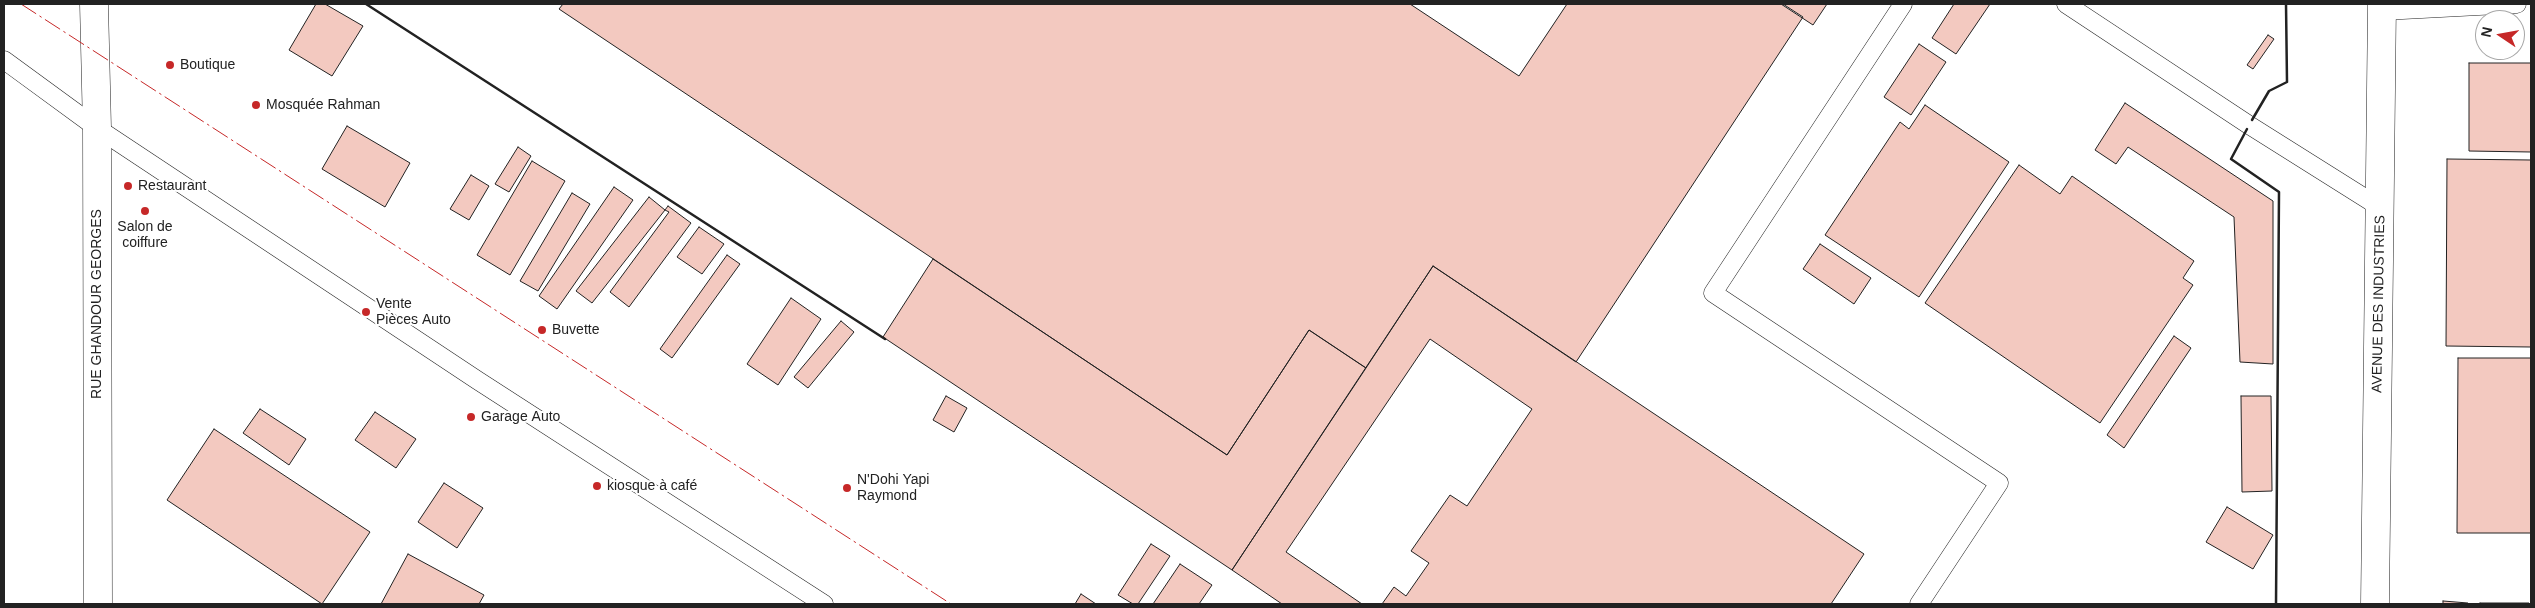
<!DOCTYPE html>
<html>
<head>
<meta charset="utf-8">
<style>
	body { margin:0 }
	#map { position:relative; width:2535px; height:608px; overflow:hidden; background:#fff; font-family:Arial,sans-serif }
	canvas { display:block }
	.frame { position:absolute; inset:0; border:5px solid #222; pointer-events:none }
	.north { position:absolute; left:2475px; top:10px; width:50px; height:50px; box-sizing:border-box; background:#fff; border:1px solid #a7a7a7; border-radius:50%; rotate:282deg; font-size:14px; font-weight:700; line-height:20px; text-align:center; color:#222 }
	.north::after { content:''; display:block; margin:auto; width:18px; height:22px; background:#c62828; clip-path:polygon(50% 0,100% 100%,50% 72%,0 100%) }
</style>
</head>
<body>
<div id="map">
<canvas width="2535" height="608"></canvas>
<div class="frame"></div>
<div class="north">N</div>
</div>
<script>
const ctx = document.querySelector('canvas').getContext('2d');
ctx.lineJoin = 'round';
function fillPath(path, color) { ctx.fillStyle = color; ctx.fill(path, 'evenodd'); }
const toPath = rows => new Path2D(rows.map(r => 'M' + r).join(''));
function stroke(path, color, width, dash) { ctx.strokeStyle = color; ctx.lineWidth = width; ctx.lineCap = dash ? 'butt' : 'round'; ctx.setLineDash(dash || []); ctx.stroke(path); }
function label(font, color, halo, rows, align = 'center') {
  ctx.font = font + ' Arial,sans-serif'; ctx.lineWidth = 4; ctx.setLineDash([]); ctx.textBaseline = 'middle'; ctx.strokeStyle = halo; ctx.fillStyle = color; for (const [text, x, y, turn = 0] of rows) {
    ctx.save(); ctx.translate(x, y); ctx.rotate((+turn || 0) * Math.PI / 180); ctx.textAlign = isNaN(turn) ? turn : align; if (halo) ctx.strokeText(text, 0, 0); ctx.fillText(text, 0, 0); ctx.restore();
  }
}
const building = toPath([
	[316,4,325,4,363,26,332,76,289,50,316,4],
	[563,4,1410,4,1519,76,1567,4,1783,4,1803,17,1576,362,1433,266,1366,368,1309,330,1227,455,559,9,563,4],
	[1781,4,1827,4,1813,25,1781,4],
	[1954,4,1990,4,1956,54,1932,38,1954,4],
	[2268,35,2274,39,2253,69,2247,65,2268,35],
	[1919,44,1946,62,1911,115,1884,97,1919,44],
	[2469,63,2531,63,2531,152,2469,151,2469,63],
	[2125,103,2273,201,2273,364,2240,362,2234,217,2128,147,2116,164,2095,150,2125,103],
	[1925,105,2009,162,1919,297,1825,235,1900,122,1909,129,1925,105],
	[347,126,410,163,385,207,322,169,347,126],
	[518,147,531,156,509,192,495,184,518,147],
	[2447,159,2531,160,2531,347,2446,346,2447,159],
	[532,161,565,181,510,275,477,255,532,161],
	[2019,165,2060,194,2072,176,2194,261,2183,278,2193,285,2100,423,1925,303,2019,165],
	[471,175,489,186,469,220,450,209,471,175],
	[614,187,633,200,557,309,539,296,614,187],
	[572,193,590,204,538,291,520,281,572,193],
	[649,197,665,210,592,303,576,291,649,197],
	[668,206,691,223,629,307,610,292,669,212,665,210,668,206],
	[699,227,724,244,702,274,677,257,699,227],
	[1820,244,1871,278,1854,304,1803,269,1820,244],
	[727,255,740,264,672,358,660,349,727,255],
	[933,259,1227,455,1309,330,1366,368,1232,570,883,337,933,259],
	[1433,266,1864,554,1831,604,1382,604,1394,587,1406,596,1429,563,1411,551,1450,495,1467,506,1532,409,1430,339,1286,552,1362,604,1282,604,1232,570,1433,266],
	[791,298,821,319,778,385,747,364,791,298],
	[841,321,854,332,808,388,794,377,841,321],
	[2174,336,2191,348,2124,448,2107,435,2174,336],
	[2458,358,2531,358,2531,533,2457,533,2458,358],
	[946,396,967,408,954,432,933,420,946,396],
	[2241,396,2271,396,2272,491,2242,492,2241,396],
	[260,409,306,439,289,465,243,433,260,409],
	[375,412,416,439,396,468,355,440,375,412],
	[214,429,370,532,322,604,167,500,214,429],
	[444,483,483,508,457,548,418,522,444,483],
	[2227,507,2273,535,2253,569,2206,542,2227,507],
	[1151,544,1170,556,1138,604,1133,604,1118,595,1151,544],
	[408,554,484,595,479,604,381,604,408,554],
	[1180,564,1212,585,1199,604,1153,604,1180,564],
	[1081,594,1096,604,1075,604,1081,594],
	[2443,601,2468,603,2468,604,2443,604,2443,601],
	[2480,603,2529,603,2529,604,2480,604,2480,603]
]);
fillPath(building, '#f3c9c0');
stroke(building, '#222', 1);
const service = toPath([
	[1903,4,1713,293,1999,483,1919,604],
	[2066,4,2249,125,2381,208],
	[2383,11,2517,4],
	[4,60,97,128,477,380,824,604]
]);
const minor = toPath([
	[94,4,97,128,98,604]
]);
const tertiary = toPath([
	[2375,604,2382,4]
]);
stroke(service, '#222', 19);
stroke(minor, '#222', 29);
stroke(tertiary, '#222', 29);
stroke(service, '#fff', 18);
stroke(minor, '#fff', 28);
stroke(tertiary, '#fff', 28);
stroke(toPath([
	[366,4,885,339],
	[2252,120,2269,91,2287,82,2286,4],
	[2247,129,2231,159,2279,192,2276,604]
]), '#222', 2.5);
stroke(toPath([
	[21,4,951,604]
]), '#c62828', 1, [18, 4, 2.5, 4]);
for (const [x, y, r, color] of [
	[170,65,5,"#c62828"],
	[256,105,5,"#c62828"],
	[128,186,5,"#c62828"],
	[145,211,5,"#c62828"],
	[366,312,5,"#c62828"],
	[542,330,5,"#c62828"],
	[471,417,5,"#c62828"],
	[597,486,5,"#c62828"],
	[847,488,5,"#c62828"]
]) { const dot = new Path2D(); dot.arc(x, y, r, 0, 2 * Math.PI); ctx.fillStyle = color; ctx.fill(dot); stroke(dot, '#fff', 2); }
label('14px', '#222', '#fff', [
	["Boutique",180,65],
	["Mosquée Rahman",266,105],
	["Restaurant",138,186],
	["Salon de",145,227,"center"],
	["coiffure",145,243,"center"],
	["Vente",376,304],
	["Pièces Auto",376,320],
	["Buvette",552,330],
	["Garage Auto",481,417],
	["N'Dohi Yapi",857,480],
	["Raymond",857,496],
	["kiosque à café",607,486]
], 'left');
label('14px', '#222', '#fff', [
	["RUE GHANDOUR GEORGES",97,304,-90],
	["AVENUE DES INDUSTRIES",2379,304,-89]
]);
</script>
</body>
</html>
